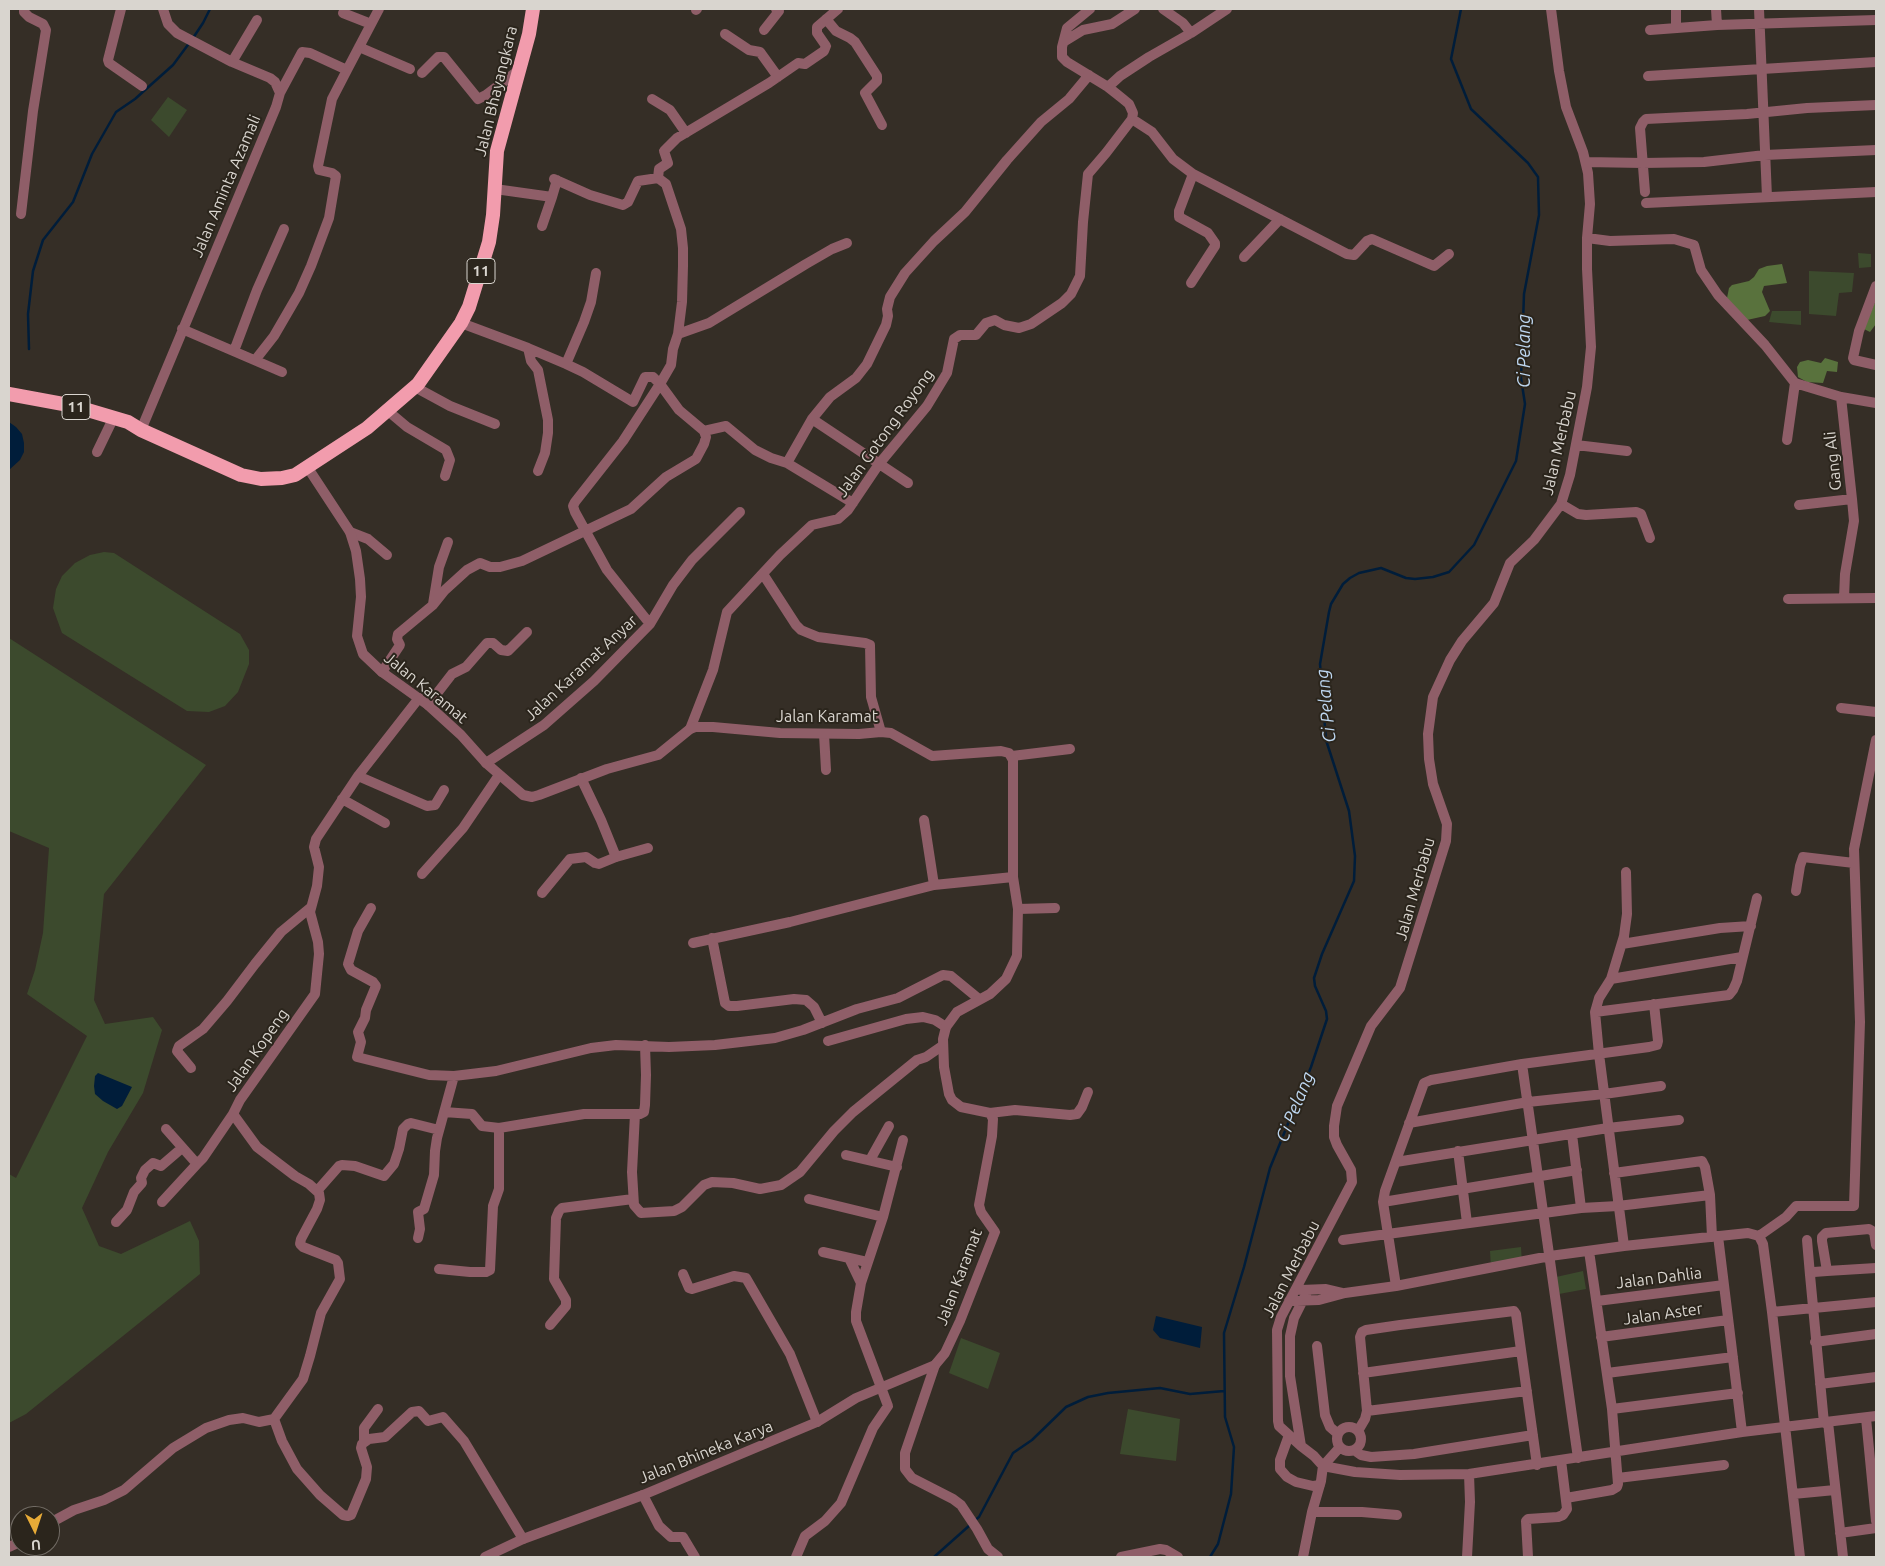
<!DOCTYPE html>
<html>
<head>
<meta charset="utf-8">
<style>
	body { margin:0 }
	#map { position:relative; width:1885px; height:1566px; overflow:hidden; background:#352e26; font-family:Ubuntu,sans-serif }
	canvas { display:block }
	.frame { position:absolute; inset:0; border:10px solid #d9d5cf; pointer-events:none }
	.north { position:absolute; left:10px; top:1506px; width:50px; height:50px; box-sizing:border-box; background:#2b251c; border:1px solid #716b64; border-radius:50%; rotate:176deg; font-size:14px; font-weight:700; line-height:20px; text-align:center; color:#d9d5cf }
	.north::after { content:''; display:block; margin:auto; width:18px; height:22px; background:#e8ab37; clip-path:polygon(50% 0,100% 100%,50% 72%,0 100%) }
</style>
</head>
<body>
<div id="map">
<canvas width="1885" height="1566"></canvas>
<div class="frame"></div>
<div class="north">U</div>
</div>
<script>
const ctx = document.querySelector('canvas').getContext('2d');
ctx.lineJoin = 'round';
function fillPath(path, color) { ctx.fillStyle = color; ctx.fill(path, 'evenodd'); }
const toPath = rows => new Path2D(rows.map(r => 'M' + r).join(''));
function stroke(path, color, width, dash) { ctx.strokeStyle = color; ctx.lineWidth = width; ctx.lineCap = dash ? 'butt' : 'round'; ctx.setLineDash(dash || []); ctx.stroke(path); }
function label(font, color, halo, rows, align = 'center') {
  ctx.font = font + ' Ubuntu,sans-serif'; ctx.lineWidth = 4; ctx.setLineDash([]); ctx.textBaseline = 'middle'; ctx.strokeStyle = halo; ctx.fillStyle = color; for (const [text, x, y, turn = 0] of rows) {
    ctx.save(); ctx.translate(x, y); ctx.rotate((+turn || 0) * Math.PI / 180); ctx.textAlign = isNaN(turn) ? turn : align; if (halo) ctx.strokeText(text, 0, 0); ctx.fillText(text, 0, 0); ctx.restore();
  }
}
fillPath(toPath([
	[168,97,187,110,169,137,151,120],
	[1858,253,1871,254,1871,267,1859,268],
	[1809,271,1854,273,1852,292,1839,293,1836,316,1809,314],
	[1772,311,1801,311,1801,325,1769,322],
	[104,552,114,553,240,634,249,650,249,664,238,692,225,706,209,712,187,711,62,633,53,608,56,589,62,576,75,563,90,555],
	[9,638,206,765,104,894,94,1000,105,1024,153,1017,162,1030,143,1093,108,1152,82,1208,99,1246,121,1254,190,1221,199,1241,200,1274,26,1414,9,1423,9,1174,16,1178,87,1036,27,994,35,970,43,933,49,848,9,831],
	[1521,1247,1522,1264,1491,1268,1490,1251],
	[1583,1271,1586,1289,1559,1294,1556,1277],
	[961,1338,1000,1353,988,1389,949,1373],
	[1128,1409,1180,1419,1176,1461,1120,1454]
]), '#3c4a2d');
fillPath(toPath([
	[1782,264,1787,283,1764,286,1762,292,1770,311,1765,316,1747,320,1727,298,1729,288,1732,285,1749,281,1754,277,1759,269,1767,266],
	[1875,302,1876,302,1876,324,1870,332,1864,329],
	[1825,358,1838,362,1837,372,1827,371,1823,383,1807,382,1798,377,1797,367,1800,362,1808,360,1821,363]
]), '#59723d');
fillPath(toPath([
	[9,422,16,427,22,434,24,443,24,452,20,460,9,470],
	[98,1073,132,1087,122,1106,117,1109,103,1101,95,1094,94,1086,95,1076],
	[1156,1316,1202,1327,1200,1348,1160,1338,1153,1330]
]), '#001d3a');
stroke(toPath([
	[193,38,203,23,210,9],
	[29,349,28,314,33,271,43,240,73,202,92,154,116,112,135,99,173,65,190,42],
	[974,1521,979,1517,1013,1453,1032,1440,1066,1407,1088,1397,1108,1393,1160,1388,1190,1394,1224,1391],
	[934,1557,970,1525],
	[1210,1557,1218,1544,1231,1494,1234,1447,1225,1417,1224,1333,1244,1267,1270,1168,1311,1067,1327,1019,1326,1011,1315,986,1314,978,1322,954,1354,881,1355,856,1349,811,1326,740,1320,664,1329,612,1331,604,1343,584,1350,578,1359,573,1381,568,1406,578,1415,579,1433,577,1449,572,1474,545,1516,461,1525,404,1521,378,1524,294,1539,215,1538,177,1528,163,1471,109,1451,59,1461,9]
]), '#001d3a', 2.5);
stroke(toPath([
	[121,9,108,60,109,63,142,86],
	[1163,9,1183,23,1191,33],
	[1676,9,1676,28],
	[1716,9,1717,25],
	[1759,9,1767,197],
	[696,10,697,9],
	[343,13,371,24],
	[826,19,836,31,850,38,855,42,877,76,877,81,865,93,882,125],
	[764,30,779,11,776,9],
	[1650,30,1717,25,1876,20],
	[725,34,749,50,760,52,778,77],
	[1065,41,1083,30,1112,24,1135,9],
	[359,47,410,69],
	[232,62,257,20],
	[422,73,438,57,444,57,478,99,486,95,519,70],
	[1648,76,1876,62],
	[1108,87,1120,76,1149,57,1191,33,1227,9],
	[280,93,302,52,310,53,347,70,379,9],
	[652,99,670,110,686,133],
	[1132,119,1152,132,1173,159,1193,174,1347,254,1354,255,1367,241,1372,239,1434,266,1449,254],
	[1586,162,1643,163,1704,162,1765,155,1876,150],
	[658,178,659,169,668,163,664,151,677,138,769,83,798,63,805,64,824,51,826,46,817,33,817,27,838,9],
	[495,189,552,197,557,180],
	[1645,192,1640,128,1643,122,1646,119,1747,114,1807,108,1876,105],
	[1646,203,1876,192],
	[21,214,33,111,46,30,43,24,29,17,24,12,24,9],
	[542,226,552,197],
	[1587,238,1610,241,1674,239,1694,245,1701,270,1718,295,1765,345,1795,383,1841,397,1876,403],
	[1244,257,1280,219],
	[1191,283,1215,246,1215,243,1208,233,1179,217,1179,211,1193,174],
	[1876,286,1859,331,1853,358,1854,360,1876,365],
	[461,323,528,348,566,364,584,322,591,302,596,273],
	[182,329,282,372],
	[678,334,709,323,806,264,832,249,847,243],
	[528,348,531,361,538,370,548,420,548,433,545,453,538,471],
	[234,351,257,290,284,229],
	[256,359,274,336,299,293,311,266,329,218,336,176,332,173,319,170,318,166,332,99,347,70],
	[566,364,583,372,633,402,645,377,653,377,660,384,623,441,575,502,573,506,575,512,607,570,650,624],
	[415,387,450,406,495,424],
	[388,411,407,427,446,450,450,460,445,476],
	[812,419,908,483],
	[141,430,276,107,280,93,275,82,270,78,232,62,177,33,168,24,163,9],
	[704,431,726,426,755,450,771,458,787,463,853,503],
	[1787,440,1795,383],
	[1576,445,1627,451],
	[97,452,111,423],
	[787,463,812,419,830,397,856,378,867,364,886,325,888,316,887,309,890,297,905,273,934,241,965,212,1007,160,1041,122,1069,99,1089,75],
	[1561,504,1578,514,1586,515,1636,512,1641,514,1650,538],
	[1799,505,1852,499,1841,397],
	[350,532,368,539,387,555],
	[763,574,796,625,801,630,818,637,865,643,870,645,871,697,881,732],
	[1844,598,1845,574,1854,521,1852,499],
	[1788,599,1876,598],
	[433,604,439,567,448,542],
	[382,672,400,645,397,639,398,634,433,605,445,590,467,570,480,563,490,567,500,567,522,561,631,509,666,477,696,459,704,444,706,437,704,431,679,410,660,384,671,365,673,349,678,334,682,302,683,266,683,248,681,229,666,184,658,178,638,181,628,202,623,205,590,195,554,179],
	[428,705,452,674,466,667,487,643,493,643,501,650,508,651,527,632],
	[1841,708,1876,712],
	[690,729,713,670,727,612,780,555,812,525,838,519,848,510,879,464,927,406,947,373,954,339,960,335,976,335,986,323,995,320,1004,325,1019,328,1031,324,1062,303,1071,294,1080,276,1083,222,1088,174,1106,153,1132,119,1133,113,1129,104,1123,99,1108,87,1067,62,1062,57,1062,47,1067,28,1090,9],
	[824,734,826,770],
	[1012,756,1070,749],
	[486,763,544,725,594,681,650,624,673,585,692,560,740,512],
	[358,776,427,806,435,805,444,790],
	[581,778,601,820,616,857],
	[342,799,385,823],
	[924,820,934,885],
	[422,874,463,828,499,775],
	[1796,891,1800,866,1803,857,1854,863],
	[542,893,570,859,586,857,595,863,599,864,616,857,648,848],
	[371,908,358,931,348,964,351,970,373,982,376,986,366,1010,365,1018,358,1032,361,1042,357,1057,429,1075,454,1076,496,1071,591,1048,616,1045,669,1047,715,1045,775,1038,803,1030,857,1009,898,998,943,975,951,976,979,999],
	[1018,909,1055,908],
	[712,938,725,1003,729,1006,737,1006,794,999,806,1000,814,1007,822,1023],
	[693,943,790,922,934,885,1013,877],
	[1622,944,1720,928,1751,926],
	[1611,979,1742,957],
	[1595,1012,1729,995,1733,990,1737,981,1757,898],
	[828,1041,906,1019,923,1017,935,1020,946,1027],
	[1522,1064,1578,1458],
	[191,1068,177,1051,179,1046,203,1029,227,1001,255,964,281,932,310,908],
	[444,1112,472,1114,482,1126,499,1128,584,1114,640,1114,644,1112,645,1105,646,1075,645,1045],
	[990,1113,1015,1110,1070,1115,1077,1114,1082,1107,1088,1092],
	[635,1114,632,1172,634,1205,641,1213,674,1211,682,1207,704,1185,712,1182,733,1183,760,1189,781,1185,800,1172,834,1131,853,1112,917,1060,926,1057,942,1046],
	[1409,1123,1528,1102,1604,1094,1661,1086],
	[166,1129,197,1164,203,1158,233,1114],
	[1572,1134,1581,1208],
	[1458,1151,1467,1223],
	[846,1155,897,1167],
	[870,1160,889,1126],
	[1396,1162,1608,1128,1679,1120],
	[1614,1173,1702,1161,1705,1167,1710,1195,1712,1237],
	[317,1191,339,1166,342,1165,355,1166,384,1176,394,1164,399,1149,403,1129,408,1124,411,1123,439,1130],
	[809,1199,883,1217],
	[162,1202,197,1164],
	[1383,1202,1577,1170],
	[116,1222,127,1210,134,1192,142,1183,141,1178,145,1170,153,1163,161,1166,182,1148],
	[1718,1236,1742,1432],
	[1759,1236,1786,1217,1796,1206,1854,1206,1860,1022,1854,849,1876,740],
	[418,1238,420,1229,418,1212,424,1209,434,1175,435,1151,437,1138,454,1076],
	[1343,1240,1581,1208,1618,1206,1710,1195],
	[1807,1240,1810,1275],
	[1624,1246,1599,1054,1595,1012,1599,998,1611,979,1624,936,1627,914,1626,872],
	[823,1252,867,1262],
	[849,1258,861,1283],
	[439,1269,470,1272,486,1272,490,1270,493,1206,499,1189,499,1128],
	[1827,1271,1876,1268],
	[683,1274,689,1288,692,1289,734,1276,746,1278,790,1354,817,1422],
	[1396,1286,1383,1202,1385,1191,1424,1083,1431,1080,1522,1064,1649,1047,1657,1045,1658,1041,1654,1004],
	[1301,1290,1326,1289,1343,1293],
	[1289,1301,1319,1300,1345,1293,1396,1286,1550,1256,1624,1246,1748,1233,1759,1236,1763,1244,1772,1312,1800,1557],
	[1597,1301,1724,1285],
	[1772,1312,1876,1302],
	[550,1325,566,1306,566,1300,554,1279,556,1218,559,1211,562,1208,633,1199],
	[1601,1337,1728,1320],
	[1815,1342,1876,1334],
	[1317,1346,1325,1415,1330,1427,1338,1434],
	[935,1365,905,1453,905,1469,912,1478,953,1499,961,1505,977,1529,988,1549,998,1557],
	[1363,1373,1521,1351],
	[1607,1373,1733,1357],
	[1820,1384,1876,1377],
	[1612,1409,1738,1393],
	[1367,1411,1527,1391],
	[1866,1418,1876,1521],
	[274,1419,282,1441,297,1469,320,1495,343,1515,348,1516,351,1515,366,1479,367,1467,361,1448,362,1444,369,1439,385,1437,412,1412,419,1411,428,1421,443,1417,464,1441,523,1539],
	[1828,1422,1843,1557],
	[1824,1423,1810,1275,1814,1272,1827,1271,1822,1241,1822,1237,1826,1233,1869,1229,1874,1232,1876,1245],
	'1337 1439a12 12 0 1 1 24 0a12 12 0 1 1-24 0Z',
	[1358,1431,1365,1419,1367,1411,1360,1337,1362,1332,1366,1330,1400,1325,1514,1311,1516,1314,1537,1465],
	[1289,1435,1280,1460,1280,1469,1287,1477,1296,1482,1313,1486,1320,1485],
	[364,1441,364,1428,378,1409],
	[1301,1446,1290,1376,1290,1336,1294,1318,1308,1290],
	[1354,1450,1361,1455,1371,1457,1414,1454,1533,1435],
	[1323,1466,1355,1472,1400,1475,1469,1474,1742,1432,1876,1416],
	[1323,1466,1340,1447],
	[1618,1478,1724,1465],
	[1793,1494,1835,1490],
	[643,1495,659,1526,671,1537,683,1537,695,1557],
	[1566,1498,1612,1490,1617,1487,1618,1484,1612,1409,1589,1251],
	[1312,1512,1362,1512,1397,1515],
	[50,1523,74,1510,104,1500,124,1490,173,1448,206,1428,229,1420,243,1418,259,1422,274,1419,303,1379,310,1356,321,1313,340,1279,338,1263,336,1260,303,1247,300,1244,301,1239,317,1209,320,1200,319,1193,309,1184,295,1176,257,1147,233,1114,240,1100,315,994,319,954,318,942,310,912,317,886,319,867,314,847,316,839,358,776,419,698],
	[1840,1533,1876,1528],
	[9,1547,20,1542],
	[796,1557,805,1536,825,1521,841,1503,873,1428,888,1406,856,1321,856,1312,861,1283,883,1217,903,1140],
	[1121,1557,1160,1549,1166,1550,1178,1557],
	[1303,1557,1312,1512,1321,1481,1323,1466,1314,1456,1301,1446,1279,1426,1278,1421,1277,1330,1281,1317,1352,1182,1351,1170,1337,1145,1334,1137,1334,1126,1337,1106,1371,1026,1400,988,1446,841,1447,824,1433,784,1429,759,1428,734,1433,697,1450,660,1462,641,1494,603,1510,563,1534,540,1561,504,1570,475,1587,387,1591,347,1587,269,1587,238,1590,204,1588,173,1583,152,1566,107,1559,71,1551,9],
	[1467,1557,1470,1502,1469,1474],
	[1528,1557,1526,1521,1528,1519,1558,1517,1563,1515,1567,1509,1561,1460]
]), '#8f5e68', 10);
stroke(toPath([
	[308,468,350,532,356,551,360,579,361,597,357,636,363,654,382,672,428,705,461,735,486,763,523,795,532,797,539,795,607,769,658,755,690,729,695,727,713,727,780,733,859,734,881,732,891,733,932,756,1001,751,1009,753,1013,760,1013,877,1018,909,1017,956,1006,979,990,994,957,1012,946,1027,943,1039,944,1067,949,1094,952,1100,961,1107,990,1113,993,1119,992,1136,979,1205,981,1212,995,1232,960,1321,945,1353,935,1365,856,1398,817,1422,643,1495,523,1539,485,1557]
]), '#8f5e68', 10);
stroke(toPath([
	[9,394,74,406,128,422,141,430,241,475,261,479,282,478,295,475,367,428,418,384,461,323,469,307,489,242,493,215,497,151,529,34,533,9]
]), '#f29cad', 14);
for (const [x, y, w] of [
	[481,271,28],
	[76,407,28]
]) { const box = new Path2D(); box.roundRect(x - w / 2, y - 12.5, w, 25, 4); ctx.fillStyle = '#2b251c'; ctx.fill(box); stroke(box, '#d9d5cf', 1); }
label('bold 15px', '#d9d5cf', null, [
	["11",481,271],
	["11",76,407]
]);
label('16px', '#d9d5cf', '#2b251c', [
	["Jalan Bhayangkara",496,91,-76],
	["Jalan Aminta Azamali",226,186,-67],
	["Jalan Gotong Royong",885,433,-54],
	["Jalan Merbabu",1559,443,-77],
	["Gang Ali",1833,461,-96],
	["Jalan Karamat Anyar",581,668,-43],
	["Jalan Karamat",426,688,39],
	["Jalan Karamat",827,717],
	["Jalan Merbabu",1415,889,-74],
	["Jalan Kopeng",257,1050,-55],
	["Jalan Merbabu",1291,1269,-63],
	["Jalan Karamat",959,1277,-69],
	["Jalan Dahlia",1659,1278,-7],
	["Jalan Aster",1663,1314,-8],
	["Jalan Bhineka Karya",706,1452,-22]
]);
label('italic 18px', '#bed7f1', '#2b251c', [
	["Ci Pelang",1524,351,-90],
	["Ci Pelang",1326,706,-96],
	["Ci Pelang",1295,1107,-68]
]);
</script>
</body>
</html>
